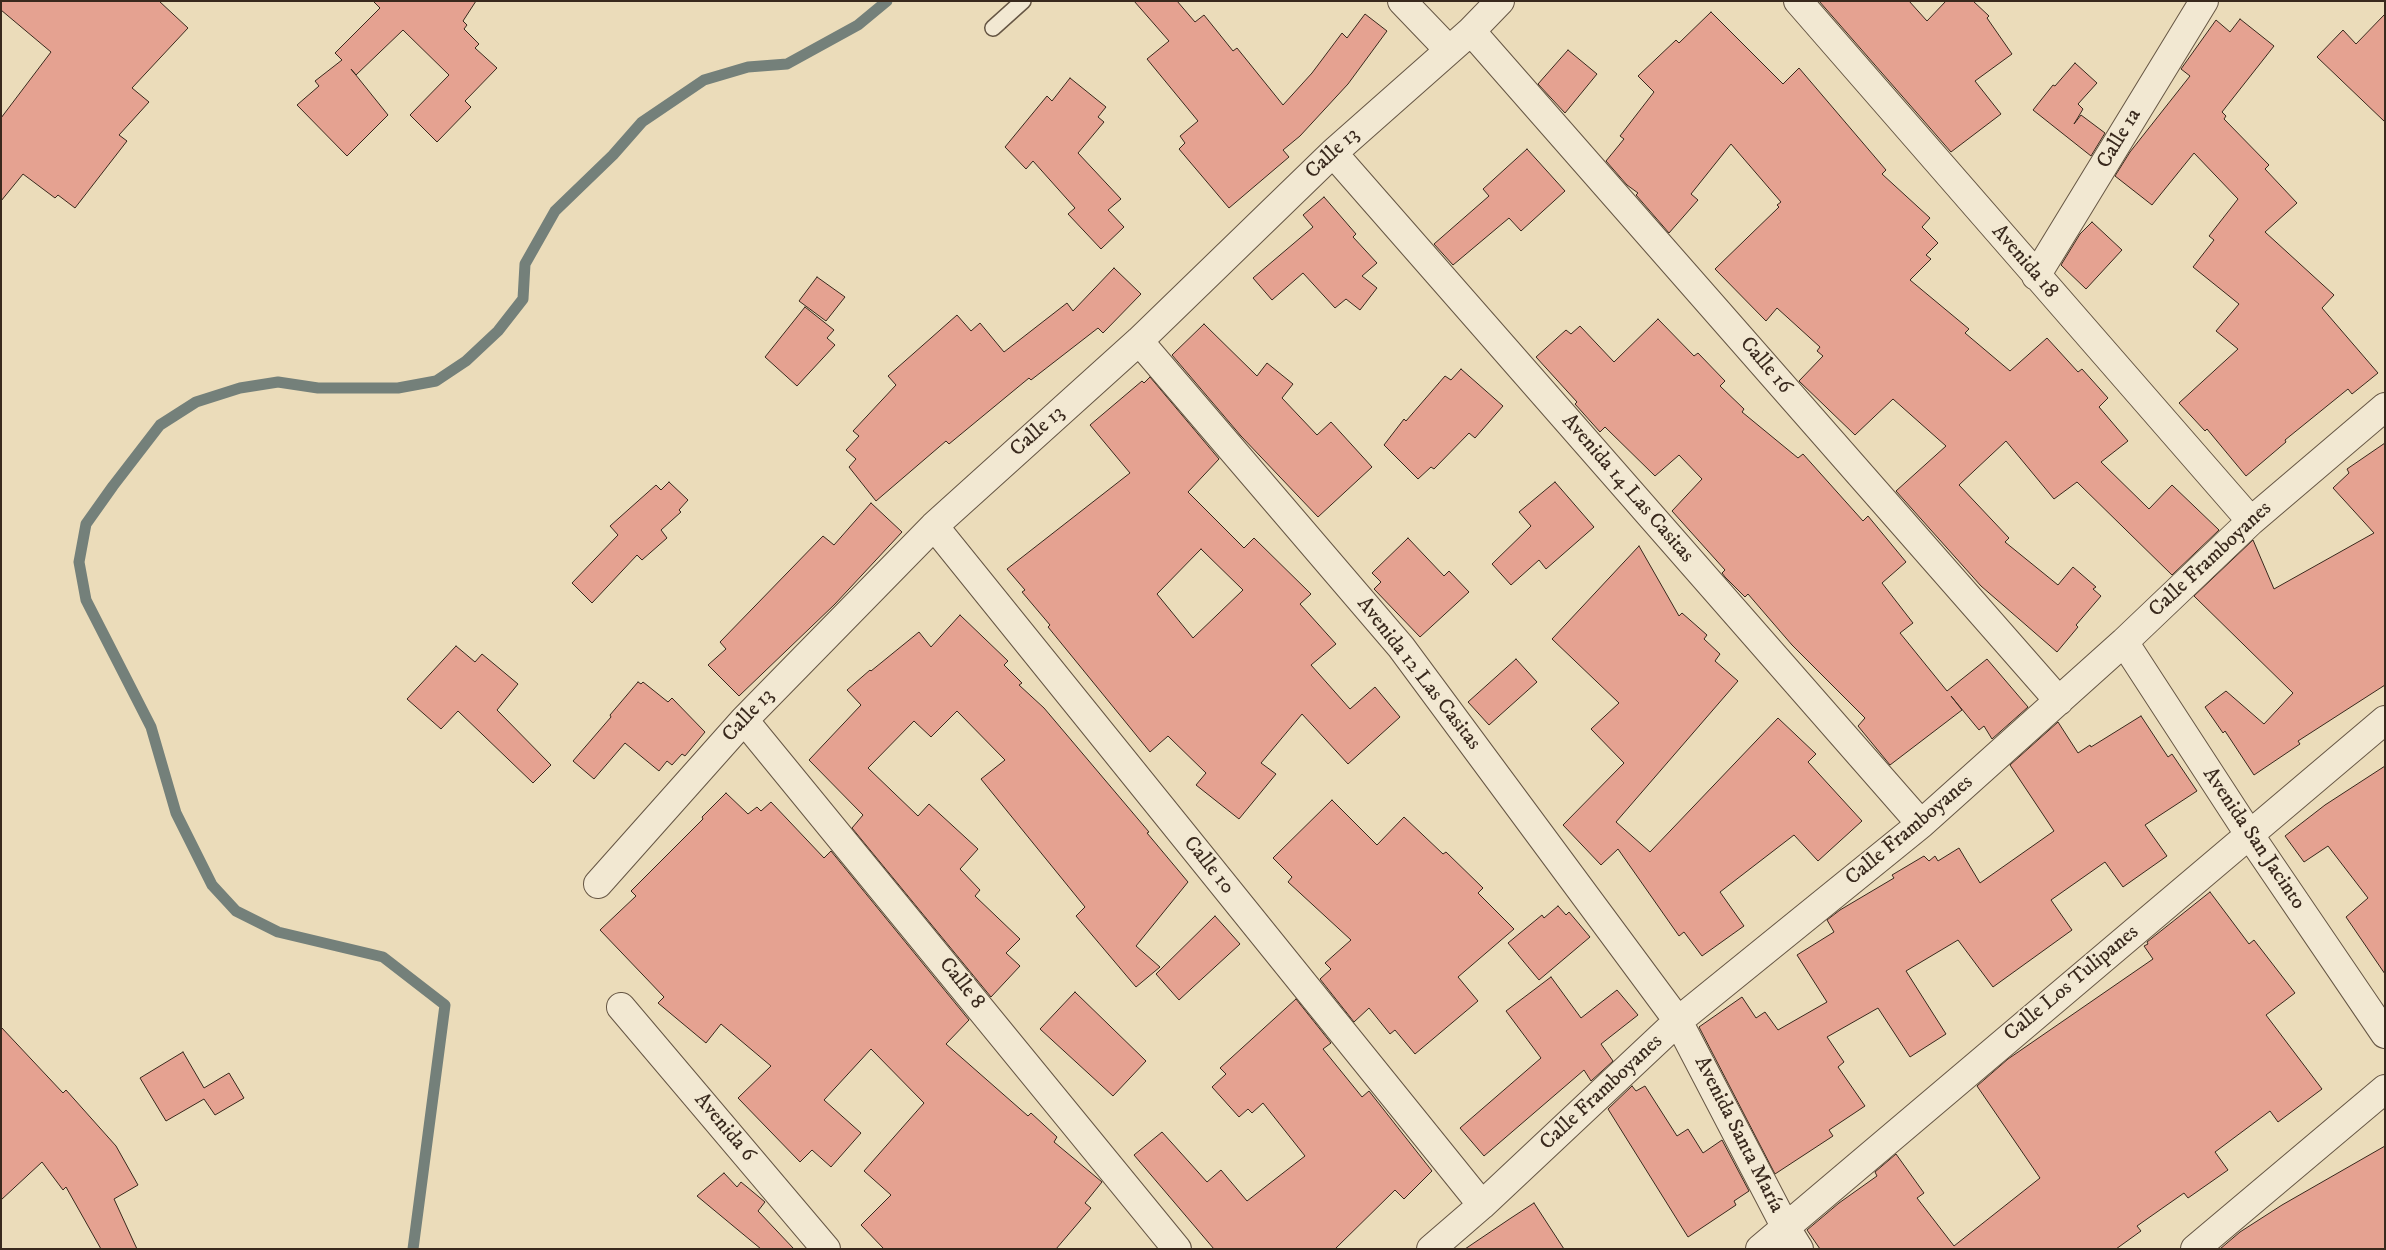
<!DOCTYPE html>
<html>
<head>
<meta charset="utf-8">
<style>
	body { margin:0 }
	#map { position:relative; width:2386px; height:1250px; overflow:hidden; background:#ebdcba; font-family:"IM FELL DW Pica",serif }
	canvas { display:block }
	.frame { position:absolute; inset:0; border:2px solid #39291d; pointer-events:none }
</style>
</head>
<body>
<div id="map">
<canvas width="2386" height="1250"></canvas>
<div class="frame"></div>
</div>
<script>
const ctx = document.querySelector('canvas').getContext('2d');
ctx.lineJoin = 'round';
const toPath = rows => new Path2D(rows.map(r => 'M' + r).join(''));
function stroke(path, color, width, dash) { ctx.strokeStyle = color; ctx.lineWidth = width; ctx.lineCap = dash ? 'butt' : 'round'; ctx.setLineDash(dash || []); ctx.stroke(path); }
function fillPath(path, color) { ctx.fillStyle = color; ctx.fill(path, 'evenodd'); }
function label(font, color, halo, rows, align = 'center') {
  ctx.font = font + ' "IM FELL DW Pica",serif'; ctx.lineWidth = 4; ctx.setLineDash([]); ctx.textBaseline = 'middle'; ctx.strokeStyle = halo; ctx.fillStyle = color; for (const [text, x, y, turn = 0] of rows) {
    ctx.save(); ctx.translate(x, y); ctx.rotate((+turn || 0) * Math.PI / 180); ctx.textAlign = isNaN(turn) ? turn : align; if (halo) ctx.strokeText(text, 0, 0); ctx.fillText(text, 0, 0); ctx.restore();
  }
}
stroke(toPath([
	[413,1249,445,1005,383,957,278,932,236,911,212,885,176,813,151,727,86,600,79,562,86,524,113,486,160,425,196,402,240,388,278,382,318,388,398,388,436,381,466,361,498,331,523,299,525,264,555,211,613,155,642,122,704,80,748,67,787,64,858,25,887,1]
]), '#74807a', 11);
const building = toPath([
	[1,1,159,1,188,28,132,88,149,102,119,135,127,141,75,208,58,195,55,198,23,174,1,201,1,118,51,52,1,10,1,1],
	[373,1,476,1,463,21,467,25,464,29,479,44,475,48,497,68,465,101,471,107,437,142,410,115,449,75,403,30,356,75,351,69,388,115,347,156,297,105,319,86,315,81,342,60,335,53,380,8,373,1],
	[1134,1,1177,1,1195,22,1204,15,1233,51,1237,48,1283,105,1312,73,1342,33,1347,38,1365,14,1387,31,1348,84,1300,136,1283,150,1289,157,1229,208,1179,149,1185,143,1180,136,1198,121,1147,59,1169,41,1134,1],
	[1819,1,1909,1,1927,21,1946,1,1973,1,1989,16,1987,18,2012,54,1975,81,2001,114,1951,152,1819,1],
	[1711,12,1783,84,1799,68,1886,170,1882,174,1930,218,1922,227,1938,243,1926,255,1931,259,1910,280,1969,329,1965,333,2010,371,2047,338,2078,372,2082,369,2108,398,2099,407,2128,441,2101,462,2149,509,2172,485,2219,530,2172,575,2077,482,2054,499,2006,441,1959,485,2009,538,2005,542,2058,585,2073,567,2096,587,2093,589,2101,596,2076,625,2078,627,2057,652,1981,586,1896,491,1946,446,1893,399,1855,435,1799,381,1823,356,1817,351,1820,347,1777,308,1766,321,1715,269,1779,207,1777,205,1781,202,1731,144,1691,194,1698,200,1669,233,1636,195,1638,193,1627,185,1606,161,1624,139,1620,136,1654,92,1638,76,1676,40,1679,43,1711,12],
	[2385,14,2385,122,2317,57,2343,30,2356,44,2385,14],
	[2240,19,2274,46,2222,112,2226,116,2224,119,2269,165,2265,169,2297,203,2265,232,2334,295,2322,308,2378,373,2352,394,2348,389,2285,440,2286,442,2246,476,2207,429,2205,431,2179,403,2238,349,2216,331,2239,304,2193,267,2214,240,2209,236,2238,199,2194,153,2152,205,2115,176,2130,152,2190,76,2181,69,2216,20,2230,32,2240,19],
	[1568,50,1597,74,1565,113,1538,84,1568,50],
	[2075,63,2097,83,2078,104,2083,109,2074,124,2081,115,2105,133,2091,156,2033,110,2053,85,2055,86,2075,63],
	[1070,78,1106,107,1098,117,1104,122,1078,153,1121,199,1108,210,1124,227,1101,249,1068,214,1075,208,1033,161,1026,169,1005,147,1047,96,1052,101,1070,78],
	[1527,149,1565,191,1521,231,1509,218,1453,265,1434,244,1489,196,1483,189,1527,149],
	[1324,197,1356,234,1353,237,1377,263,1362,276,1377,288,1360,310,1346,299,1335,308,1303,273,1272,300,1253,278,1313,227,1303,215,1324,197],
	[2092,222,2122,250,2086,289,2061,265,2080,234,2092,222],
	[1114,268,1141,294,1103,333,1098,328,1031,380,1029,378,949,444,946,441,876,501,849,467,856,459,846,450,859,436,853,431,896,385,888,376,957,315,971,331,980,323,1004,352,1067,303,1073,311,1114,268],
	[817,277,845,297,826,321,799,301,817,277],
	[805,307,834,330,827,338,835,345,797,386,765,357,805,307],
	[1658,319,1694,356,1698,353,1725,381,1720,386,1744,409,1742,412,1798,458,1803,454,1863,521,1868,516,1906,562,1882,583,1913,623,1900,633,1947,691,1987,659,2028,707,1992,739,1984,726,1979,730,1951,696,1962,710,1890,765,1858,726,1865,718,1792,645,1748,594,1745,597,1725,577,1722,573,1725,570,1672,511,1702,479,1679,455,1655,476,1605,427,1600,432,1575,404,1577,402,1536,357,1566,330,1571,334,1580,326,1614,362,1658,319],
	[1204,324,1257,376,1267,363,1293,384,1282,398,1317,435,1331,422,1372,467,1318,517,1241,436,1172,355,1204,324],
	[1461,369,1503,406,1475,438,1469,433,1434,469,1431,467,1418,479,1384,445,1404,419,1406,421,1445,376,1451,380,1461,369],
	[1150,377,1219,459,1188,492,1244,548,1254,538,1311,594,1300,604,1336,644,1311,665,1350,709,1375,687,1400,717,1348,764,1302,714,1261,763,1276,774,1239,819,1196,785,1206,773,1168,736,1150,752,1048,627,1050,625,1022,592,1025,590,1007,569,1130,473,1090,425,1142,381,1144,383,1150,377],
	[1201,549,1243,590,1193,638,1157,594,1201,549],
	[2385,443,2385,685,2298,741,2300,744,2254,775,2225,731,2223,733,2205,707,2226,691,2264,724,2293,693,2194,596,2253,540,2274,589,2374,533,2333,488,2349,473,2347,469,2385,443],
	[669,482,688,500,679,510,681,512,661,530,667,538,642,560,637,555,592,603,572,583,618,535,610,526,656,485,661,490,669,482],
	[1555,482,1594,527,1546,569,1539,560,1511,585,1492,564,1531,526,1519,512,1555,482],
	[871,503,902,532,835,604,739,696,708,665,726,649,720,642,823,536,834,545,871,503],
	[1408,538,1444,576,1449,571,1469,592,1420,637,1374,589,1381,582,1372,573,1408,538],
	[1639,546,1679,616,1682,613,1707,635,1704,639,1720,654,1715,661,1738,681,1616,822,1650,852,1778,718,1816,754,1808,762,1862,821,1818,861,1794,835,1720,892,1744,926,1702,956,1684,932,1679,936,1618,849,1601,865,1563,825,1624,763,1591,729,1619,703,1552,639,1639,546],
	[960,615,1008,661,1004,665,1022,683,1019,685,1044,708,1149,832,1147,833,1188,882,1136,946,1160,967,1136,987,1076,916,1085,907,981,779,1005,760,957,711,931,737,914,721,868,768,918,816,929,804,978,849,960,869,980,890,975,896,1020,939,1006,953,1020,966,991,997,852,828,863,815,809,760,861,705,847,690,870,670,871,671,919,632,931,647,960,615],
	[456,646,475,662,482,654,518,684,497,710,551,765,533,783,458,711,441,729,407,699,456,646],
	[1516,659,1537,682,1489,725,1468,702,1516,659],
	[638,682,641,684,643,682,668,702,672,698,705,732,685,756,682,754,672,765,667,761,659,771,625,743,594,779,573,761,611,717,610,715,638,682],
	[2141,716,2168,757,2172,754,2197,791,2145,825,2167,856,2123,887,2105,862,2051,900,2072,930,1993,987,1958,940,1906,971,1946,1034,1910,1057,1878,1008,1827,1037,1844,1062,1838,1067,1865,1106,1829,1130,1833,1136,1775,1174,1699,1027,1742,997,1756,1018,1765,1012,1778,1030,1827,1002,1797,955,1834,932,1827,920,1840,910,1894,878,1892,875,1924,856,1929,861,1935,856,1938,861,1959,848,1980,883,2054,831,2010,765,2058,722,2078,753,2090,745,2091,747,2141,716],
	[2385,766,2385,974,2346,917,2368,898,2328,846,2304,862,2285,836,2325,805,2385,766],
	[726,793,748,814,757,807,761,811,771,802,824,858,831,851,969,1020,946,1044,1028,1116,1031,1113,1057,1137,1054,1142,1102,1182,1085,1203,1091,1208,1056,1249,884,1249,861,1225,891,1195,864,1171,924,1103,871,1049,824,1100,861,1133,831,1167,812,1150,800,1162,738,1098,771,1066,721,1024,706,1043,658,1003,664,997,600,930,636,896,631,891,703,819,702,817,726,793],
	[1332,800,1377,845,1404,817,1443,854,1446,852,1483,888,1478,893,1514,929,1458,977,1478,1001,1415,1054,1395,1030,1390,1034,1369,1008,1354,1022,1320,979,1331,969,1325,963,1351,940,1288,882,1292,877,1273,858,1332,800],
	[2210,892,2249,944,2254,940,2295,993,2266,1015,2322,1089,2278,1122,2270,1111,2215,1152,2228,1170,2188,1198,2184,1193,2137,1226,2141,1231,2116,1249,1820,1249,1807,1230,1839,1203,1877,1176,1875,1172,1896,1154,1924,1193,1917,1198,1954,1246,2040,1178,1977,1086,2008,1059,2153,959,2144,946,2148,944,2147,942,2210,892],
	[1558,906,1566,915,1569,912,1590,937,1539,980,1508,943,1542,915,1544,918,1558,906],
	[1215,916,1240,944,1179,1000,1156,974,1215,916],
	[1551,977,1581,1018,1617,990,1638,1015,1601,1044,1613,1061,1591,1081,1584,1070,1484,1156,1460,1128,1541,1058,1506,1011,1551,977],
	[1075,992,1146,1061,1113,1096,1040,1029,1075,992],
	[1296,999,1331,1043,1323,1049,1362,1097,1369,1091,1432,1171,1404,1199,1395,1190,1335,1249,1214,1249,1134,1155,1162,1132,1207,1182,1221,1170,1247,1201,1305,1156,1263,1103,1252,1113,1248,1109,1239,1117,1212,1087,1226,1074,1220,1068,1296,999],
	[1,1027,63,1093,66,1090,116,1146,138,1185,114,1199,137,1249,101,1249,66,1187,63,1190,42,1162,1,1200,1,1027],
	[183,1052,204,1088,229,1073,244,1098,215,1115,204,1099,166,1121,140,1078,183,1052],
	[1632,1086,1636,1091,1645,1086,1677,1136,1688,1129,1703,1153,1722,1140,1749,1191,1734,1201,1736,1205,1688,1237,1608,1109,1632,1086],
	[2385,1146,2385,1249,2220,1249,2240,1232,2282,1205,2385,1146],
	[724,1173,737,1187,741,1182,765,1202,758,1211,794,1249,761,1249,697,1196,724,1173],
	[1534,1203,1564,1249,1465,1249,1511,1218,1534,1203]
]);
fillPath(building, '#e5a291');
stroke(building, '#39291d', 1);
const service = toPath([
	[993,28,1023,1]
]);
const minor = toPath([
	[1402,1,1448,49],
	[1798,1,2251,521],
	[1471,31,2059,701],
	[1333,153,1921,824],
	[2036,276,2204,1],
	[1139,341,1401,647,1678,1021,1786,1228,1799,1249],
	[934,526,1482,1205],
	[2124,642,2249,834,2385,1034],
	[744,720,1177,1249],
	[598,884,744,720,934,526,1139,341,1333,153,1471,31,1500,1],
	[621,1007,826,1249],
	[1431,1249,1482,1205,1678,1021,1921,824,2124,642,2251,521,2385,407],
	[1760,1249,2385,720],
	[2195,1249,2385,1089]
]);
stroke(service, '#665644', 18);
stroke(minor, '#665644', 30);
stroke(service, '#f2e8d2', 15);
stroke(minor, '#f2e8d2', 28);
label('21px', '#39291d', '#f2e8d2', [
	["Calle 1a",2120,139,-59],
	["Calle 13",1333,154,-43],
	["Avenida 18",2024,262,49],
	["Calle 16",1765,366,49],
	["Calle 13",1038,432,-42],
	["Avenida 14 Las Casitas",1627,489,49],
	["Calle Framboyanes",2211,560,-43],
	["Avenida 12 Las Casitas",1418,674,52],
	["Calle 13",749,716,-47],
	["Calle Framboyanes",1910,831,-40],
	["Avenida San Jacinto",2253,839,56],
	["Calle 10",1208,866,51],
	["Calle 8",961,984,51],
	["Calle Los Tulipanes",2072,984,-40],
	["Calle Framboyanes",1602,1093,-43],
	["Avenida 6",724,1128,50],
	["Avenida Santa María",1738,1135,63]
]);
</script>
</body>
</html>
